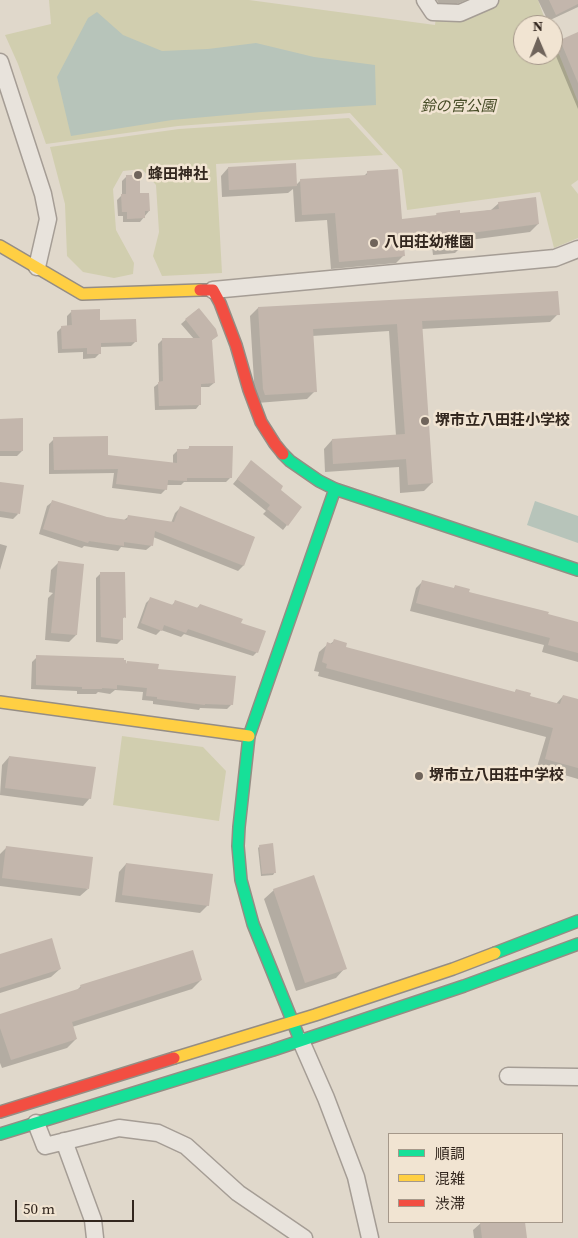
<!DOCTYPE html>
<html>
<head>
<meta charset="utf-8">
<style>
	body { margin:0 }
	#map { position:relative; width:578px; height:1238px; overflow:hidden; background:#e0d8cb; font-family:"Source Serif 4","Noto Sans JP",serif }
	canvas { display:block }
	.legend { position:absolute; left:388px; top:1133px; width:175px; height:90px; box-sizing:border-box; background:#f1e4d2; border:1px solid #a5988a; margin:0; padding:6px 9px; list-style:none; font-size:15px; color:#32261e }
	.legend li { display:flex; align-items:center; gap:10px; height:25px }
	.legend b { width:25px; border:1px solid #a5988a }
	.north { position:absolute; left:513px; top:15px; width:50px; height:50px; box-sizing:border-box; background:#f1e4d2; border:1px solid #a5988a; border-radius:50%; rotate:359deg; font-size:14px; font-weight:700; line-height:20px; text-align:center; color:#32261e }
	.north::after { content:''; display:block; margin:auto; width:18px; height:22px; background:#6f645b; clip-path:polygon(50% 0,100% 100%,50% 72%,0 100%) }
	.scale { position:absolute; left:15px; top:1200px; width:119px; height:22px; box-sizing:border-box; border:2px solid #32261e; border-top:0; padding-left:6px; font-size:15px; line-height:18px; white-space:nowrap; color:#32261e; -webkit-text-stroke:4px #f1e4d2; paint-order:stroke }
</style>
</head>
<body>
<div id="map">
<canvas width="578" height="1238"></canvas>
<ul class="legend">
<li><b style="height:6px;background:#16e098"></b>順調</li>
<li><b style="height:6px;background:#ffcf43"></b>混雑</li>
<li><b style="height:6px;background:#f24e42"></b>渋滞</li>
</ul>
<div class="north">N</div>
<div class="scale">50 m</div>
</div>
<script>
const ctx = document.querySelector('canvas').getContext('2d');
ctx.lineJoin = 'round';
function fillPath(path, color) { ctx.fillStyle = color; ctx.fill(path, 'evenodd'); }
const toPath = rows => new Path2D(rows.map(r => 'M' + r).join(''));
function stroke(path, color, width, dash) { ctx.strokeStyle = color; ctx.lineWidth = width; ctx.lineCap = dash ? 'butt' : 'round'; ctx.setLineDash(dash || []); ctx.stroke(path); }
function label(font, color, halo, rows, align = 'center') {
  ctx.font = font + ' "Source Serif 4","Noto Sans JP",serif'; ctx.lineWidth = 5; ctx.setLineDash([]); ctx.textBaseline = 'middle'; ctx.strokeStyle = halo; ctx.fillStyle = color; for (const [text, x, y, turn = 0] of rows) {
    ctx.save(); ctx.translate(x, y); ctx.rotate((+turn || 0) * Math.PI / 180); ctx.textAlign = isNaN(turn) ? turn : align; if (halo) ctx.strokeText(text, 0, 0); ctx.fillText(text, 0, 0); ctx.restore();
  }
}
fillPath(toPath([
	[49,0,249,0,435,25,436,17,456,18,499,0,538,0,547,25,523,25,523,55,553,55,553,39,578,102,578,180,571,185,578,194,578,238,554,248,540,192,407,210,402,170,350,113,178,126,46,144,18,64,5,35,51,24],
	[349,118,383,155,216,164,222,273,162,276,153,256,159,232,156,185,142,169,123,171,113,189,116,230,134,263,133,274,114,278,83,272,67,256,65,204,50,147,179,129],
	[122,736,203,747,226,771,219,821,113,805]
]), '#d1ceaf');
fillPath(toPath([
	[97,12,123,35,162,51,208,49,256,43,314,57,375,65,376,105,261,112,172,120,71,136,57,77,88,18],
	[535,501,578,516,578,543,527,525]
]), '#b7c4ba');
fillPath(toPath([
	[437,0,467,0,454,5,439,4],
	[538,0,578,0,578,7,548,21],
	[578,34,578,109,553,49,560,41],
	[228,168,296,185,301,180,363,177,367,173,401,220,434,217,437,214,459,215,491,210,499,203,538,224,530,232,462,241,463,245,455,253,433,255,431,239,402,242,403,256,396,263,331,269,327,220,295,222,293,189,288,193,222,197,221,176],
	[126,177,149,211,140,222,123,222,123,216,118,216,117,200,122,195,122,181],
	[258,308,558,314,550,322,421,329,432,483,424,491,400,493,399,467,325,472,324,449,332,440,396,436,389,331,312,336,315,391,307,399,257,403,255,398,250,316],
	[198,309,217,336,211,341,214,383,209,387,199,387,200,404,196,409,155,410,154,387,159,383,158,344,162,340,194,339,181,324],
	[72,311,99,321,136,341,131,346,100,347,100,353,95,358,83,359,83,352,58,353,57,332,62,327,67,327,67,316],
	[0,420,22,451,17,456,0,456],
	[54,439,107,457,173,464,173,455,178,450,187,450,190,447,231,477,226,482,184,482,181,485,166,485,166,489,161,494,112,488,114,473,49,474,49,444],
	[247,467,279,490,287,525,283,530,263,514,266,511,233,484],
	[0,483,18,514,13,519,0,517],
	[52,502,107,518,124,520,128,517,171,523,175,513,180,508,254,537,243,566,238,571,153,537,151,546,146,550,121,547,118,551,84,546,82,548,39,534,47,506],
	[0,544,7,546,0,570],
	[59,562,76,635,69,642,45,640,48,598,53,593,49,592,51,570],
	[101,573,124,617,122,620,122,639,117,644,96,642,96,578],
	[423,581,453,589,455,587,468,593,578,623,578,662,542,652,544,645,410,611,416,588],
	[150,599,171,606,176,601,196,609,200,605,240,623,257,652,253,656,184,634,181,637,161,630,156,635,137,628,146,603],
	[334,641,345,648,514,693,516,690,528,696,556,704,563,696,578,700,578,779,537,767,546,737,318,676,319,672,314,671,319,652,328,644,330,644],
	[37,657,125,665,128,662,157,670,232,704,227,709,200,708,199,710,153,704,153,701,142,700,143,692,115,690,110,694,98,692,96,694,77,694,77,691,31,689,32,662],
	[9,757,90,798,83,806,0,795,2,765],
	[260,846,275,872,273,875,261,876,258,848],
	[7,847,88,889,80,896,0,886,0,854],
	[126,864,208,905,200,913,115,902,119,872],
	[274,890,345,968,336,978,296,991,264,899],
	[0,955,60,969,51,977,0,993],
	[201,980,192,989,72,1027,76,1039,67,1048,2,1068,0,1063,0,1015,76,991,81,986],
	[489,1222,523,1222,526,1238,474,1238,473,1230,481,1223]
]), '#0003');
fillPath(toPath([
	[549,0,578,0,578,4,556,15],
	[578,32,578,83,560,40],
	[296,163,297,186,229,190,228,167],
	[398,169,402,219,437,215,436,213,460,210,460,213,499,209,498,202,536,197,539,224,463,234,464,246,441,248,439,232,403,236,405,256,339,262,335,213,302,215,300,179,367,175,367,171],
	[126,175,140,175,140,193,149,193,150,211,145,211,145,218,127,219,127,212,122,212,121,194,126,194],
	[558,291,560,315,422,321,433,483,408,485,406,459,333,464,332,439,405,434,397,324,313,329,317,392,265,395,263,389,258,307],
	[199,308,216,329,218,336,212,340,215,383,201,384,201,405,159,406,158,382,163,381,162,338,200,338,185,319],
	[100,309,100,320,136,319,137,342,101,343,101,354,87,354,87,348,62,349,61,326,72,325,71,310],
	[23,418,23,451,0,451,0,419],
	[108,436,108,455,177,463,177,449,189,449,189,446,233,446,232,478,187,478,187,481,168,480,167,490,116,484,118,469,54,470,53,437],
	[251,460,283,486,281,490,302,507,288,526,267,509,270,505,237,479],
	[0,482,24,485,20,514,0,511],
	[52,500,107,517,127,520,128,515,174,522,180,506,255,537,244,566,155,531,153,546,124,542,124,546,89,541,88,543,43,529],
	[58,561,84,564,77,635,51,633],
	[100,572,125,572,126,618,123,617,123,640,101,637],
	[422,580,454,588,455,585,470,589,469,592,549,612,548,614,578,622,578,653,548,645,550,638,416,603],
	[150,597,173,605,175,600,198,608,200,604,243,619,241,623,266,631,258,653,188,629,186,633,164,625,162,631,141,623],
	[334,639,347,643,346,647,515,692,516,689,531,693,530,696,560,704,563,695,578,699,578,768,545,759,553,728,326,668,327,664,322,662,327,642,332,644],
	[36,655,124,658,124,660,126,660,126,665,127,661,159,664,158,669,236,676,233,705,205,704,205,705,157,699,157,697,146,696,147,688,117,685,117,689,102,688,102,689,82,689,82,687,36,685],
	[9,756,96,767,91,799,5,788],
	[273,843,276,873,262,874,259,845],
	[6,846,93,857,89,889,2,878],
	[126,863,213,874,209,906,122,895],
	[314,875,347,969,305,983,273,889],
	[52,938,61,969,0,988,0,954],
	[193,950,202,980,72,1022,77,1039,11,1060,0,1028,0,1014,81,988,80,985],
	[480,1222,525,1222,527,1238,482,1238]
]), '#c3b6ac');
const street = toPath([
	[425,0,433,12,460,13,490,0],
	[0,62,43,194,48,219,37,267],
	[213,290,555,258,578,249],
	[301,1041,326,1098,356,1177,370,1238],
	[508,1076,578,1077],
	[36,1123,45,1146,119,1128,158,1133,186,1146,238,1193,304,1238],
	[64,1141,93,1220,95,1238]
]);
const fast = toPath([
	[283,454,290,461,319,481,335,489,578,570],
	[495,953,578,921],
	[298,1035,253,924,241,880,238,846,239,827,249,736,335,489],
	[0,1134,273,1050,464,986,578,944]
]);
const slow = toPath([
	[0,246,82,294,200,290],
	[0,702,249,736],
	[174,1058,315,1015,453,969,495,953]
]);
const jam = toPath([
	[200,290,213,290,220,303,236,345,249,390,261,422,275,444,283,454],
	[0,1112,174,1058]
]);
stroke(street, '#a59d95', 19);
stroke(fast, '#958d84', 14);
stroke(slow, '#958d84', 14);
stroke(jam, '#958d84', 14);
stroke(street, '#e8e3dc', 16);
stroke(fast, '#16e098', 11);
stroke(slow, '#ffcf43', 11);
stroke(jam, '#f24e42', 11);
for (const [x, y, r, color] of [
	[138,175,5,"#6f645b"],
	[374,243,5,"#6f645b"],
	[425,421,5,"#6f645b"],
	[419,776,5,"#6f645b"]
]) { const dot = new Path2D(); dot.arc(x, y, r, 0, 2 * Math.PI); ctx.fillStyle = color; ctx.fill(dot); stroke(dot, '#f1e4d2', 2); }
label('italic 15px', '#474c27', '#f1e4d2', [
	["鈴の宮公園",458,107]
]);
label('bold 15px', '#32261e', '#f1e4d2', [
	["蜂田神社",148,175],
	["八田荘幼稚園",384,243],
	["堺市立八田荘小学校",435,421],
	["堺市立八田荘中学校",429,776]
], 'left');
</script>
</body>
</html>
